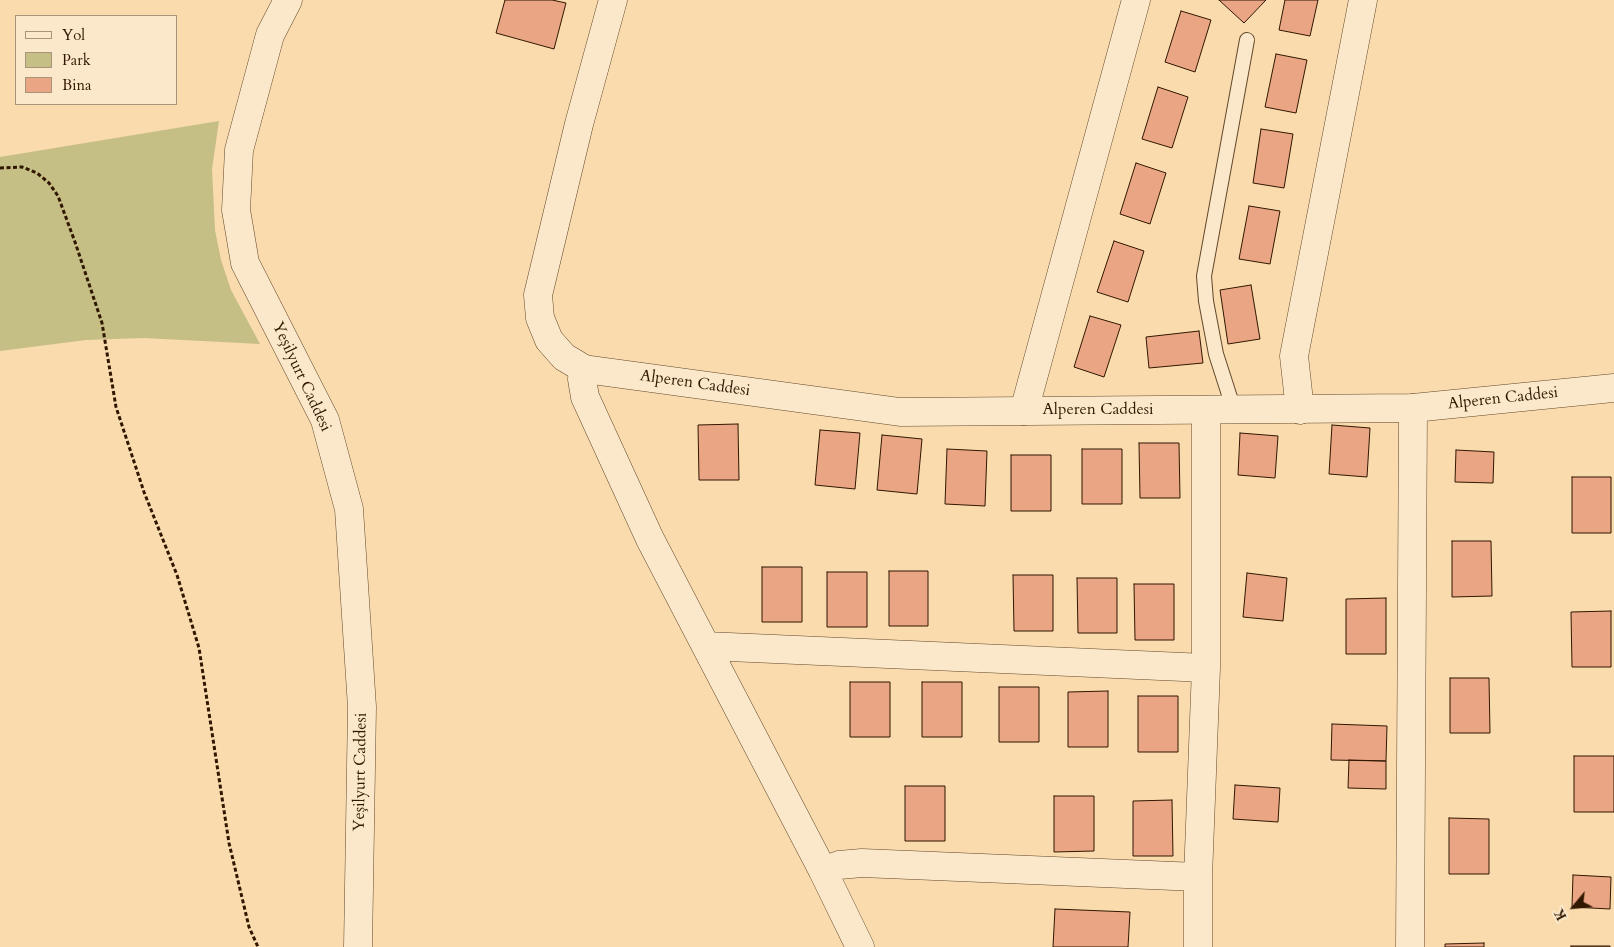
<!DOCTYPE html>
<html>
<head>
<meta charset="utf-8">
<style>
	body { margin:0 }
	#map { position:relative; width:1614px; height:947px; overflow:hidden; background:#f9dbad; font-family:Cardo,serif }
	canvas { display:block }
	.legend { position:absolute; left:15px; top:15px; width:162px; height:90px; box-sizing:border-box; background:#fbe8ca; border:1px solid #aa9479; margin:0; padding:6px 9px; list-style:none; font-size:15px; color:#311700 }
	.legend li { display:flex; align-items:center; gap:10px; height:25px }
	.legend b { width:25px; border:1px solid #aa9479 }
	.north { position:absolute; left:1549px; top:882px; width:50px; height:50px; -webkit-text-stroke:4px #fbe8ca; paint-order:stroke; rotate:242deg; font-size:14px; font-weight:700; line-height:20px; text-align:center; color:#311700 }
	.north::after { content:''; display:block; margin:auto; width:18px; height:22px; background:#311700; clip-path:polygon(50% 0,100% 100%,50% 72%,0 100%) }
</style>
</head>
<body>
<div id="map">
<canvas width="1614" height="947"></canvas>
<ul class="legend">
<li><b style="height:6px;background:#fbe8ca"></b>Yol</li>
<li><b style="height:14px;background:#c5be85"></b>Park</li>
<li><b style="height:14px;background:#e9a584"></b>Bina</li>
</ul>
<div class="north">K</div>
</div>
<script>
const ctx = document.querySelector('canvas').getContext('2d');
ctx.lineJoin = 'round';
function fillPath(path, color) { ctx.fillStyle = color; ctx.fill(path, 'evenodd'); }
const toPath = rows => new Path2D(rows.map(r => 'M' + r).join(''));
function stroke(path, color, width, dash) { ctx.strokeStyle = color; ctx.lineWidth = width; ctx.lineCap = dash ? 'butt' : 'round'; ctx.setLineDash(dash || []); ctx.stroke(path); }
function label(font, color, halo, rows, align = 'center') {
  ctx.font = font + ' Cardo,serif'; ctx.lineWidth = 4; ctx.setLineDash([]); ctx.textBaseline = 'middle'; ctx.strokeStyle = halo; ctx.fillStyle = color; for (const [text, x, y, turn = 0] of rows) {
    ctx.save(); ctx.translate(x, y); ctx.rotate((+turn || 0) * Math.PI / 180); ctx.textAlign = isNaN(turn) ? turn : align; if (halo) ctx.strokeText(text, 0, 0); ctx.fillText(text, 0, 0); ctx.restore();
  }
}
fillPath(toPath([
	[219,121,212,169,215,230,221,260,231,290,260,344,144,338,86,340,0,351,0,157]
]), '#c5be85');
const building = toPath([
	[505,0,552,0,566,3,554,49,496,33,505,0],
	[1219,0,1266,0,1244,23,1219,0],
	[1285,0,1318,0,1310,36,1279,30,1285,0],
	[1181,11,1211,20,1195,72,1165,62,1181,11],
	[1276,54,1307,60,1296,113,1265,107,1276,54],
	[1158,87,1188,97,1172,148,1142,139,1158,87],
	[1261,129,1293,134,1284,188,1253,183,1261,129],
	[1136,163,1166,173,1150,224,1120,214,1136,163],
	[1249,206,1280,211,1270,264,1239,259,1249,206],
	[1114,241,1144,251,1128,302,1097,292,1114,241],
	[1251,285,1260,339,1228,344,1220,290,1251,285],
	[1090,316,1121,325,1104,377,1074,367,1090,316],
	[1199,331,1203,363,1149,368,1146,337,1199,331],
	[738,424,739,480,699,480,698,425,738,424],
	[1332,425,1370,428,1367,477,1329,474,1332,425],
	[820,430,860,433,855,489,815,485,820,430],
	[1240,433,1278,436,1275,478,1238,475,1240,433],
	[882,435,922,439,917,494,877,490,882,435],
	[1139,443,1179,443,1180,498,1140,498,1139,443],
	[947,449,987,451,985,506,945,504,947,449],
	[1082,449,1122,449,1122,504,1082,504,1082,449],
	[1456,450,1494,452,1493,483,1455,482,1456,450],
	[1011,455,1051,455,1051,511,1011,511,1011,455],
	[1572,477,1611,477,1611,533,1572,533,1572,477],
	[1452,541,1491,541,1492,596,1452,597,1452,541],
	[762,567,802,567,802,622,762,622,762,567],
	[889,571,928,571,928,626,889,626,889,571],
	[827,572,867,572,867,627,827,627,827,572],
	[1247,573,1287,578,1283,621,1243,617,1247,573],
	[1013,575,1053,575,1053,631,1014,631,1013,575],
	[1077,578,1117,578,1117,633,1078,633,1077,578],
	[1134,584,1174,584,1174,640,1135,640,1134,584],
	[1386,598,1386,654,1346,654,1346,599,1386,598],
	[1611,611,1611,667,1572,667,1571,612,1611,611],
	[1450,678,1489,678,1490,733,1450,733,1450,678],
	[850,682,890,682,890,737,850,737,850,682],
	[922,682,962,682,962,737,922,737,922,682],
	[999,687,1039,687,1039,742,999,742,999,687],
	[1108,691,1108,747,1068,747,1068,692,1108,691],
	[1138,696,1178,696,1178,752,1138,752,1138,696],
	[1332,724,1387,726,1386,761,1331,760,1332,724],
	[1574,756,1614,756,1614,812,1574,812,1574,756],
	[1349,760,1386,761,1386,789,1348,788,1349,760],
	[1235,785,1280,788,1278,822,1233,819,1235,785],
	[905,786,945,786,945,841,905,841,905,786],
	[1054,796,1094,796,1094,851,1054,852,1054,796],
	[1172,800,1173,856,1133,856,1133,801,1172,800],
	[1449,818,1489,819,1489,874,1449,874,1449,818],
	[1573,875,1611,877,1610,909,1572,907,1573,875],
	[1055,909,1130,912,1128,947,1053,947,1055,909],
	[1484,943,1484,947,1445,947,1445,944,1484,943],
	[1571,946,1610,946,1610,947,1571,947,1571,946]
]);
fillPath(building, '#e9a584');
stroke(building, '#311700', 1);
const service = toPath([
	[1234,410,1216,354,1206,301,1204,276,1247,40]
]);
const minor = toPath([
	[613,0,579,124,538,295,540,318,549,340,564,357,584,369,582,379,585,397,650,539,823,871,860,947],
	[1300,410,1294,356,1363,0],
	[1024,411,1136,0],
	[706,646,1206,668],
	[823,871,839,865,862,863,1198,877],
	[1198,947,1198,877,1206,668,1206,410],
	[1410,947,1413,408]
]);
const tertiary = toPath([
	[288,0,270,35,239,150,236,210,245,263,325,420,349,509,362,707,358,947],
	[584,369,900,412,1413,408,1614,388]
]);
stroke(service, '#63482b', 16);
stroke(minor, '#63482b', 29);
stroke(tertiary, '#63482b', 29);
stroke(toPath([
	[0,168,22,167,37,173,49,183,58,196,75,242,102,323,116,407,144,492,177,575,199,648,229,843,249,927,258,947]
]), '#311700', 3, [4, 2.5]);
stroke(service, '#fbe8ca', 14);
stroke(minor, '#fbe8ca', 28);
stroke(tertiary, '#fbe8ca', 28);
label('16px', '#311700', '#fbe8ca', [
	["Yeşilyurt Caddesi",301,377,65],
	["Alperen Caddesi",695,384,8],
	["Alperen Caddesi",1503,399,-6],
	["Alperen Caddesi",1098,410],
	["Yeşilyurt Caddesi",361,772,-89]
]);
</script>
</body>
</html>
